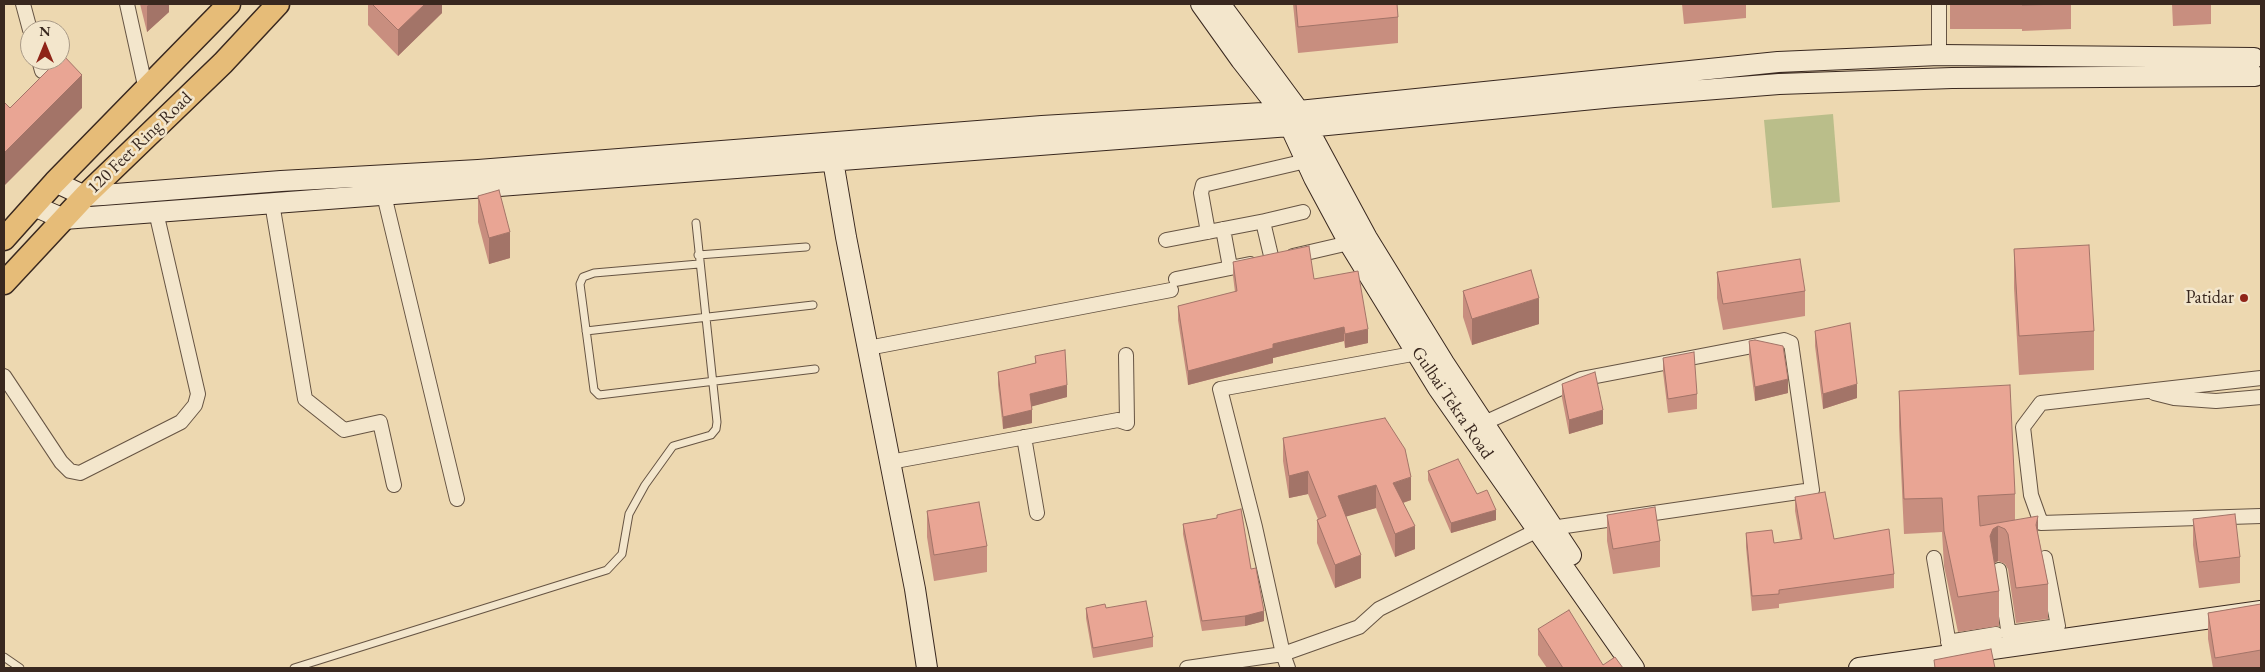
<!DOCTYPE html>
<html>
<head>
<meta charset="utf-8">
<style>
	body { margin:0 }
	#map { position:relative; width:2265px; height:672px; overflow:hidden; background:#edd8b0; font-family:"EB Garamond",serif }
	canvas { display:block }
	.frame { position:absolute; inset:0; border:5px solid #39281f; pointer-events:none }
	.north { position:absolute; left:20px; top:20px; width:50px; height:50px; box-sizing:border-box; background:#f3e6cc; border:1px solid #a99a87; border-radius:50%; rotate:0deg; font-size:14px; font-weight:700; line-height:20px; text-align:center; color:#39281f }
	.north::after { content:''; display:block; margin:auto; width:18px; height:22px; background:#8f2418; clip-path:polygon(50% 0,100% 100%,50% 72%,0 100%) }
</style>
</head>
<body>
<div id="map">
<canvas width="2265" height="672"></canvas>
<div class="frame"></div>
<div class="north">N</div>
</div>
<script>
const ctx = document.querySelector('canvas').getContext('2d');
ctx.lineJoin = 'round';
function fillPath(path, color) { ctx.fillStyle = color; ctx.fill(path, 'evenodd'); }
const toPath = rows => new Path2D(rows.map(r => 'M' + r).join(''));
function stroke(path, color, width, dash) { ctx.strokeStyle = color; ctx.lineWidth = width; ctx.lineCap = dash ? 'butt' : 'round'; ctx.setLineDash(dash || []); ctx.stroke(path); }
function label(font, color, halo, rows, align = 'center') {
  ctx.font = font + ' "EB Garamond",serif'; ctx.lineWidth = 5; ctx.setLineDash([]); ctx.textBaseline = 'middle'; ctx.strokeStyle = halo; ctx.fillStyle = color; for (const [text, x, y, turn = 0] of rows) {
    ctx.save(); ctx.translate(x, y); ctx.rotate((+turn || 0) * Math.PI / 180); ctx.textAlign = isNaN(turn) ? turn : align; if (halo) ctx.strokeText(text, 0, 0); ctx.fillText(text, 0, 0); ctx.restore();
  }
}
fillPath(toPath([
	[1833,114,1840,202,1772,208,1764,120]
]), '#babe8a');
const lane = toPath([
	[698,255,806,247],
	[699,264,594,273,583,277,580,284,594,390,599,395,815,369],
	[586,331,813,305],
	[4,657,20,668],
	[294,668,607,570,622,554,629,514,645,485,673,446,711,435,716,429,717,422,696,223]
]);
const street = toPath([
	[23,4,30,30],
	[127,4,146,90],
	[1939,4,1939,55],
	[39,60,42,71],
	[384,195,457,499],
	[272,203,305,399,344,430,380,422,394,485],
	[1223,229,1230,267],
	[1208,232,1201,193,1203,185,1306,161],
	[1166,240,1265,221],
	[1293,256,1349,243],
	[1272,260,1264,226,1265,221,1303,212],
	[1176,279,1250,264],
	[868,348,1171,290],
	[4,376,61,462,70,471,80,473,181,422,195,405,198,394,156,212],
	[2261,378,2041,403,2023,427,2031,495,2041,523,2261,516],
	[2154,393,2174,398,2216,401,2261,397],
	[1024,437,1037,513],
	[890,462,1118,420,1127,423,1126,355],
	[1934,558,1951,656],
	[1999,570,2010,642],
	[2009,633,2058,626,2045,558],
	[1948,642,1996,634],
	[1187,668,1283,654,1359,627,1379,609,1538,530,1812,490,1791,343,1784,340,1581,379,1484,423],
	[1288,668,1283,654,1255,527,1220,389,1418,353]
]);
const secondary = toPath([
	[1220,4,1299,111,1778,62,1939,55,2254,58],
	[831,149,846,237,915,589,927,668],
	[55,182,85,196,103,195,281,181,478,170,1042,126,1280,112,1299,111,1307,127,1290,126,1280,112,1277,106,1241,60,1201,4],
	[34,206,64,219,1290,126,1314,178,1349,243,1438,388,1634,668],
	[1571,555,1444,363,1367,238,1307,127,1614,97,1779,84,1952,78,2255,76],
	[1859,668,2261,611]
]);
const primary = toPath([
	[4,239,55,182,229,4],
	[4,283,85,196,223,63,278,4]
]);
stroke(lane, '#665443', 9);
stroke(street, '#665443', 16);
stroke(secondary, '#39281f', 22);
stroke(primary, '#39281f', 25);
stroke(lane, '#f3e6cc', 7);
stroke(street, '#f3e6cc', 14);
stroke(secondary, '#f3e6cc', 20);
stroke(primary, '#e6bc78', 22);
fillPath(toPath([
	[140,4,169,4,169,12,147,32],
	[368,4,442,4,442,13,398,56,368,25],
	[1293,4,1397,4,1398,17,1398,43,1298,53],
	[1682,4,1746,4,1746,18,1684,24],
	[1950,4,2071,4,2071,29,2022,31,2022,29,1950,29],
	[2172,4,2211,4,2211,24,2173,26],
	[478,196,510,258,489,264,478,222],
	[2014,249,2094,331,2094,370,2019,375,2014,288],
	[1233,262,1314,279,1368,343,1345,348,1344,341,1273,358,1273,363,1188,385,1178,320,1178,306,1235,292,1233,276],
	[1717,272,1805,291,1805,316,1723,330,1717,298],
	[1463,291,1539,324,1472,345,1463,317],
	[1815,331,1857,398,1823,409,1815,346],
	[1749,341,1788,393,1755,401,1749,356],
	[1035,356,1067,397,1032,406,1032,423,1003,429,998,385,998,372,1035,363],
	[1663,358,1697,394,1697,409,1668,413,1663,372],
	[1562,384,1603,424,1569,434,1562,398],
	[1899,391,2015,494,2015,520,2038,534,2048,584,2048,619,2016,623,2008,569,2005,564,1998,561,1994,563,1999,591,1999,626,1958,632,1944,566,1942,532,1904,534,1899,426],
	[1283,438,1411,500,1403,503,1415,549,1395,557,1376,508,1346,516,1361,578,1335,588,1317,543,1317,520,1318,519,1308,494,1289,498,1283,461],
	[1428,471,1477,494,1496,520,1451,533,1428,480],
	[1795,497,1834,539,1894,574,1894,588,1779,604,1779,608,1752,611,1746,547,1746,533,1774,543,1800,539,1795,511],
	[927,511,987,546,987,572,934,581,927,537],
	[1217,515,1251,569,1264,621,1245,626,1202,631,1183,534,1183,524,1217,518],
	[1607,515,1660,541,1660,567,1613,574,1607,541],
	[2193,519,2240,557,2240,583,2199,588,2193,545],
	[2261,604,2261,668,2213,668,2208,639,2208,613],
	[1086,608,1106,608,1153,637,1153,647,1093,658,1086,618],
	[1538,629,1603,665,1623,668,1547,668,1538,655]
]), '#c88e7f');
fillPath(toPath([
	[150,4,169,4,169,12,147,32,147,6],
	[425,4,442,4,442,13,398,56,398,30],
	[82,75,82,108,4,186,4,153],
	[510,232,510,258,489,264,489,238],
	[1539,298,1539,324,1472,345,1472,319],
	[1344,327,1344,341,1273,358,1273,363,1188,385,1188,371,1273,344],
	[1368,329,1368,343,1345,348,1345,334],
	[1788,379,1788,393,1755,401,1755,387],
	[1857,384,1857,398,1823,409,1823,394],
	[1067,385,1067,397,1030,407,1030,394],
	[1032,410,1032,423,1003,429,1003,417],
	[1603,410,1603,424,1569,434,1569,420],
	[1308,471,1308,494,1289,498,1289,476],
	[1411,477,1411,500,1393,506,1393,483],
	[1376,485,1376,508,1338,519,1338,496],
	[1496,510,1496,520,1451,533,1451,523],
	[2038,516,2038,551,2036,525],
	[1415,526,1415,549,1395,557,1395,534],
	[1998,526,1998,561,1993,564,1990,536,1993,529],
	[1361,555,1361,578,1335,588,1335,565],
	[1264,611,1264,621,1245,626,1245,616]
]), '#a37468');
const building = toPath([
	[372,4,425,4,398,30,372,4],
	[1296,4,1397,4,1398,17,1298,27,1296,4],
	[2022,4,2065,4,2022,5,2022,4],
	[63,55,82,75,4,153,4,102,10,108,58,60,60,60,60,58,63,55],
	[499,190,510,232,489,238,478,196,499,190],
	[2089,245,2094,331,2019,336,2014,249,2089,245],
	[1309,246,1314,279,1358,271,1368,329,1345,334,1344,327,1273,344,1273,348,1188,371,1178,306,1237,291,1233,262,1309,246],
	[1800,259,1805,291,1723,304,1717,272,1800,259],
	[1531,270,1539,298,1472,319,1463,291,1531,270],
	[1850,323,1857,384,1823,394,1815,331,1850,323],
	[1755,340,1783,346,1788,379,1755,387,1749,341,1755,340],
	[1065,350,1067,385,1030,394,1032,410,1003,417,998,372,1036,363,1035,356,1065,350],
	[1694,352,1697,394,1668,399,1663,358,1694,352],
	[1595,372,1603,410,1569,420,1562,384,1595,372],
	[2010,385,2015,494,1978,496,1980,526,2038,516,2036,525,2048,584,2016,588,2008,534,2005,529,1998,526,1993,529,1990,536,1999,591,1958,597,1944,531,1942,498,1904,499,1899,391,2010,385],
	[1385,418,1405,449,1411,477,1393,483,1415,526,1395,534,1376,485,1338,496,1361,555,1335,565,1317,520,1326,516,1308,471,1289,476,1283,438,1385,418],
	[1458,459,1477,494,1487,490,1496,510,1451,523,1428,471,1458,459],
	[1825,492,1834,539,1889,529,1894,574,1779,590,1779,594,1752,596,1746,533,1772,530,1774,543,1802,539,1795,497,1825,492],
	[979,502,987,546,934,555,927,511,979,502],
	[1655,507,1660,541,1613,549,1607,515,1655,507],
	[1241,509,1251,569,1256,568,1264,611,1245,616,1202,621,1183,524,1217,518,1217,515,1241,509],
	[2235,514,2240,557,2199,562,2193,519,2235,514],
	[1146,601,1153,637,1093,648,1086,608,1105,604,1106,608,1146,601],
	[2261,604,2261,650,2215,658,2208,613,2261,604],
	[1569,610,1603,665,1615,657,1623,668,1563,668,1538,629,1569,610],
	[1991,649,1995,668,1935,668,1934,660,1991,649]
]);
fillPath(building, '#e9a594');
stroke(building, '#a37468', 1);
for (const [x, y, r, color] of [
	[2244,298,5,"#8f2418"]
]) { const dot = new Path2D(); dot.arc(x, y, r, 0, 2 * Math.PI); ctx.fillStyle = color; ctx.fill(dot); stroke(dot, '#f3e6cc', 2); }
label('18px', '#39281f', '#f3e6cc', [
	["120 Feet Ring Road",140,143,-44],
	["Gulbai Tekra Road",1452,403,56]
]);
label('18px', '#39281f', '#f3e6cc', [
	["Patidar",2234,298]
], 'right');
</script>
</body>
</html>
